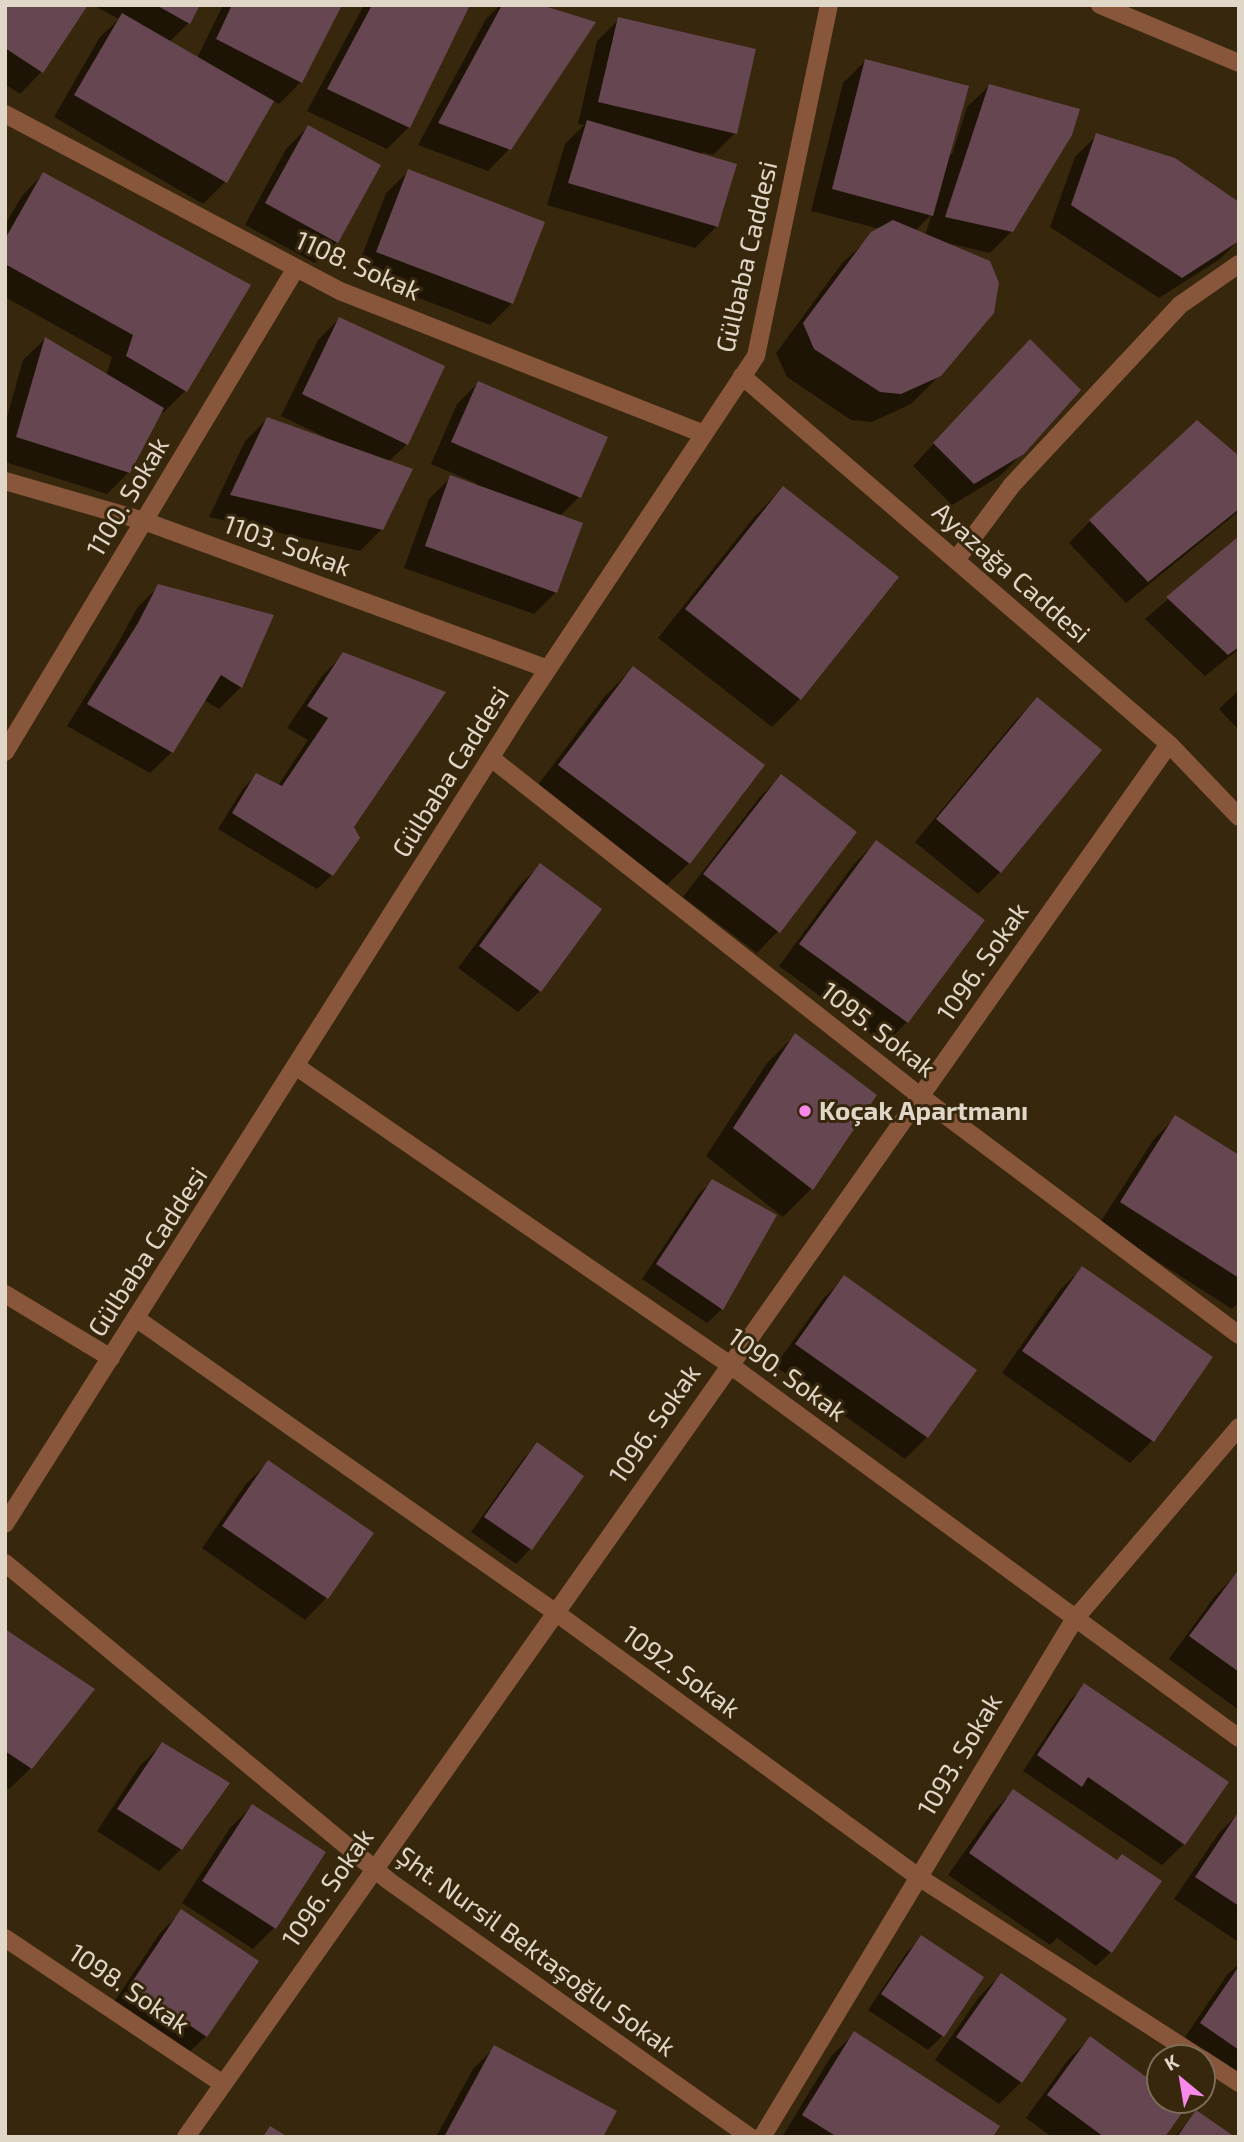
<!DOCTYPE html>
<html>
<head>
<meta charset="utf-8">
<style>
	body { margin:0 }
	#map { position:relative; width:1244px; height:2142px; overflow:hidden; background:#37270c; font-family:"Exo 2",sans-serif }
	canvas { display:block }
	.frame { position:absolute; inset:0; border:7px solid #e1d7c8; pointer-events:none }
	.north { position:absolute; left:1146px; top:2044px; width:70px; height:70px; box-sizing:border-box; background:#37270c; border:2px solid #7b6d57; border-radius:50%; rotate:330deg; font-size:19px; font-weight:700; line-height:28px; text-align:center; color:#e1d7c8 }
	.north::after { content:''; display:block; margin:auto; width:24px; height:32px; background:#f888ea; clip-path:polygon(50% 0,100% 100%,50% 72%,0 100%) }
</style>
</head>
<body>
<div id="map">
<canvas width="1244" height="2142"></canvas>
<div class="frame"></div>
<div class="north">K</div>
</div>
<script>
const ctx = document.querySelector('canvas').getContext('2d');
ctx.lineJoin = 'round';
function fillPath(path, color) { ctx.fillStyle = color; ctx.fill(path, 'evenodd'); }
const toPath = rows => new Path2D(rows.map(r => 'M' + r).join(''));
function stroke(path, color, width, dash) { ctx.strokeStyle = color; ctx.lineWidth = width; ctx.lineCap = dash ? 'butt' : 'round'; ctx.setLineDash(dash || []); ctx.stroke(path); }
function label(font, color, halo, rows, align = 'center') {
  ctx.font = font + ' "Exo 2",sans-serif'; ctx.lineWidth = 6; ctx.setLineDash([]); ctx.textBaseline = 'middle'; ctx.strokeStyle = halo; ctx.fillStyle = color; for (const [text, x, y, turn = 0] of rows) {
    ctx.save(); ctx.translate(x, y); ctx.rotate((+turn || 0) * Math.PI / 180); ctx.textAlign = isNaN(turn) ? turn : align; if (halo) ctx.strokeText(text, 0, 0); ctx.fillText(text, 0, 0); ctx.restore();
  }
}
fillPath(toPath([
	[5,5,86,5,41,72,20,94,5,84],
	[93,5,198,5,189,23,169,42,197,58,223,5,340,5,301,82,279,104,273,101,225,182,203,204,54,117,100,37,119,19],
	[364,5,468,5,409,127,387,149,307,111],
	[500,5,535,5,509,149,488,171,418,145,486,19],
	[619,19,735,133,713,155,702,152,717,226,695,248,547,205,565,144,584,125,578,124,597,41],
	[865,61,952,155,967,107,989,86,1012,231,990,253,951,244,940,375,911,404,872,422,851,420,787,377,776,353,843,262,880,229,811,211,843,83],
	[932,214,925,236,915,231],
	[308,127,337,242,315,263,245,225,286,149],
	[1097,135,1239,240,1220,259,1159,298,1050,227,1075,157],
	[408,172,512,303,490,325,355,274,386,193],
	[43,174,249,286,185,391,163,413,160,411,129,472,107,494,5,462,5,424,23,360,45,339,106,376,112,357,5,297,5,225,22,196],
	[339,319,407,444,388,462,382,529,360,551,209,517,245,441,267,419,324,440,325,437,281,416,318,340],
	[1009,363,1023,453,1000,476,952,505,913,466],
	[478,383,579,497,560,516,556,592,534,614,404,568,429,499,451,477,475,486,476,483,431,464,457,404],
	[1239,459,1239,511,1126,603,1069,543,1090,521],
	[783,488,800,699,772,727,658,638,755,516],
	[1239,538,1239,649,1205,676,1145,619],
	[159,586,272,616,241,687,219,709,204,700,172,752,150,773,67,726,116,647,137,608],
	[344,654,352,827,332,875,317,889,218,829,242,790,256,775,277,787,308,740,287,728,322,676],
	[633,668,762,765,689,863,661,891,531,794,605,696],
	[1239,690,1239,730,1219,709],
	[1037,699,1000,872,978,894,915,842,1015,721],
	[781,776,778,931,757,953,683,897,759,798],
	[876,842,907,1022,885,1044,779,966,854,864],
	[540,865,540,991,518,1012,458,968,518,887],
	[795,1035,811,1189,783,1217,706,1156,767,1063],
	[1176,1117,1239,1157,1239,1302,1232,1309,1099,1224,1154,1139],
	[712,1181,722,1309,707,1323,642,1279,698,1195],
	[1082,1268,1210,1358,1152,1441,1130,1463,1002,1373,1060,1290],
	[844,1278,927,1437,905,1459,775,1366,823,1299],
	[537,1445,582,1476,530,1549,516,1564,471,1532,523,1459],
	[268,1462,371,1534,326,1598,305,1620,202,1548,246,1484],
	[1237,1574,1239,1575,1239,1710,1169,1659,1215,1596],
	[5,1632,31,1768,9,1789,5,1787],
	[1085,1686,1184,1844,1162,1865,1023,1771,1070,1700],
	[162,1744,181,1849,159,1871,97,1831,140,1766],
	[1013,1791,1117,1862,1111,1952,1096,1966,1057,1938,1050,1945,948,1875,992,1813],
	[252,1806,275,1927,253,1949,182,1903,230,1828],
	[1239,1813,1239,1939,1237,1941,1174,1899,1219,1833],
	[182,1911,206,2036,184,2057,110,2008,160,1933],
	[922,1937,943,2035,928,2050,868,2010,907,1952],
	[1239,1964,1239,2086,1179,2046,1227,1975],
	[1001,1975,1065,2019,1021,2082,999,2104,935,2060,979,1997],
	[854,2034,991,2137,782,2137,832,2055],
	[1090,2038,1160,2089,1160,2100,1175,2100,1163,2137,1052,2137,1026,2118,1068,2060],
	[495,2047,601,2137,436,2137,473,2069],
	[1196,2112,1232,2137,1175,2137]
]), '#0007');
fillPath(toPath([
	[5,5,88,5,43,73,5,48],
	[156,5,200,5,190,24],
	[232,5,342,5,302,83,216,39],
	[372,5,470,5,410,128,327,89],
	[502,5,541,5,596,22,511,150,438,123],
	[122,13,274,101,227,183,74,95],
	[618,17,756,49,737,134,598,102],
	[865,59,969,86,933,216,832,189],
	[989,84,1080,109,1072,135,1013,232,945,217],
	[587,120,737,164,718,227,568,183],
	[308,125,381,165,338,243,265,203],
	[1096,133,1175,158,1239,202,1239,241,1182,278,1071,205],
	[408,169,545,222,513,304,376,252],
	[43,172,251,285,187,392,126,356,133,335,5,264,5,239],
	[893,220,990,261,999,283,994,313,941,376,901,394,880,392,814,349,803,323,871,232],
	[339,317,445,366,408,445,302,394],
	[45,337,164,408,130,473,16,437],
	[1030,339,1081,390,1024,454,974,484,933,443],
	[478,381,608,437,581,498,451,442],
	[267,417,413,469,383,530,230,495],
	[1197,420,1239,456,1239,509,1148,582,1089,520],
	[450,475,583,523,557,593,425,546],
	[783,486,899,577,801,700,685,609],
	[1239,536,1239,647,1228,655,1166,597],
	[158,584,274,615,242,688,221,675,173,753,87,704,138,623],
	[343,652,446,692,354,827,360,838,333,876,232,813,256,773,282,786,328,718,307,706],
	[633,666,765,765,690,864,558,765],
	[1037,697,1102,750,1001,873,936,819],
	[781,774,857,832,780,933,703,874],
	[876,840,985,920,908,1023,799,944],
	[540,863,602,909,541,992,479,946],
	[795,1033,877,1095,813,1190,733,1128],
	[1175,1115,1239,1155,1239,1278,1120,1202],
	[712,1179,777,1215,723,1310,656,1264],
	[1082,1266,1213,1357,1154,1442,1022,1351],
	[844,1275,977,1370,928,1438,795,1344],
	[537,1442,584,1476,532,1550,484,1517],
	[268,1460,374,1533,328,1599,222,1526],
	[1237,1572,1239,1573,1239,1672,1189,1636],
	[5,1629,95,1689,32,1769,5,1751],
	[1084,1683,1229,1782,1185,1845,1088,1777,1082,1787,1037,1755],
	[162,1742,230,1783,182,1850,117,1809],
	[1013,1789,1117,1860,1122,1854,1162,1881,1112,1953,969,1853],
	[252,1804,326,1852,276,1929,202,1881],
	[1239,1811,1239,1906,1195,1877],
	[181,1909,259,1961,207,2037,130,1985],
	[921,1935,984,1977,944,2037,881,1994],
	[1239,1966,1239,2050,1200,2023],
	[1001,1973,1067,2019,1022,2083,956,2037],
	[854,2031,1000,2126,993,2137,837,2137,802,2115],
	[1090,2036,1160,2087,1160,2100,1178,2100,1187,2106,1165,2137,1104,2137,1047,2095],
	[494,2045,617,2111,603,2137,444,2137],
	[1196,2110,1235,2137,1177,2137],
	[270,2126,288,2137,263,2137]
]), '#664651');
stroke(toPath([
	[1100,5,1239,63],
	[5,114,340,291,704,434],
	[742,376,1169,744,1239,817],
	[5,481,144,521,548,669],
	[956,560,1012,485,1180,305,1239,264],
	[5,752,296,268],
	[491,758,920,1096,1239,1335],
	[297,1067,730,1365,1239,1738],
	[5,1294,111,1358],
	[137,1319,555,1612,917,1876,1200,2058],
	[5,1524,522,708,756,356,829,5],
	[5,1563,389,1881,750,2137],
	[5,1938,223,2084],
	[1202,2059,1239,2083],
	[186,2137,1169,744],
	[762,2137,1074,1620,1239,1427]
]), '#88563a', 18);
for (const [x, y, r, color] of [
	[805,1111,7,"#f888ea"]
]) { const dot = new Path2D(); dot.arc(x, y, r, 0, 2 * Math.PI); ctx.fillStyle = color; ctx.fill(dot); stroke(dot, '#37270c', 2.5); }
label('26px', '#e1d7c8', '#37270c', [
	["Gülbaba Caddesi",747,257,-77],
	["1108. Sokak",358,266,24],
	["1100. Sokak",128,497,-59],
	["1103. Sokak",287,546,20],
	["Ayazağa Caddesi",1011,573,41],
	["Gülbaba Caddesi",451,772,-58],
	["1096. Sokak",983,962,-55],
	["1095. Sokak",878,1030,38],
	["Gülbaba Caddesi",148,1252,-57],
	["1090. Sokak",787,1375,36],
	["1096. Sokak",655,1424,-55],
	["1092. Sokak",681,1672,36],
	["1093. Sokak",960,1755,-59],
	["1096. Sokak",328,1888,-55],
	["Şht. Nursil Bektaşoğlu Sokak",536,1952,36],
	["1098. Sokak",129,1989,34]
]);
label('bold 26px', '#e1d7c8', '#37270c', [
	["Koçak Apartmanı",819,1111]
], 'left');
</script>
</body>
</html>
